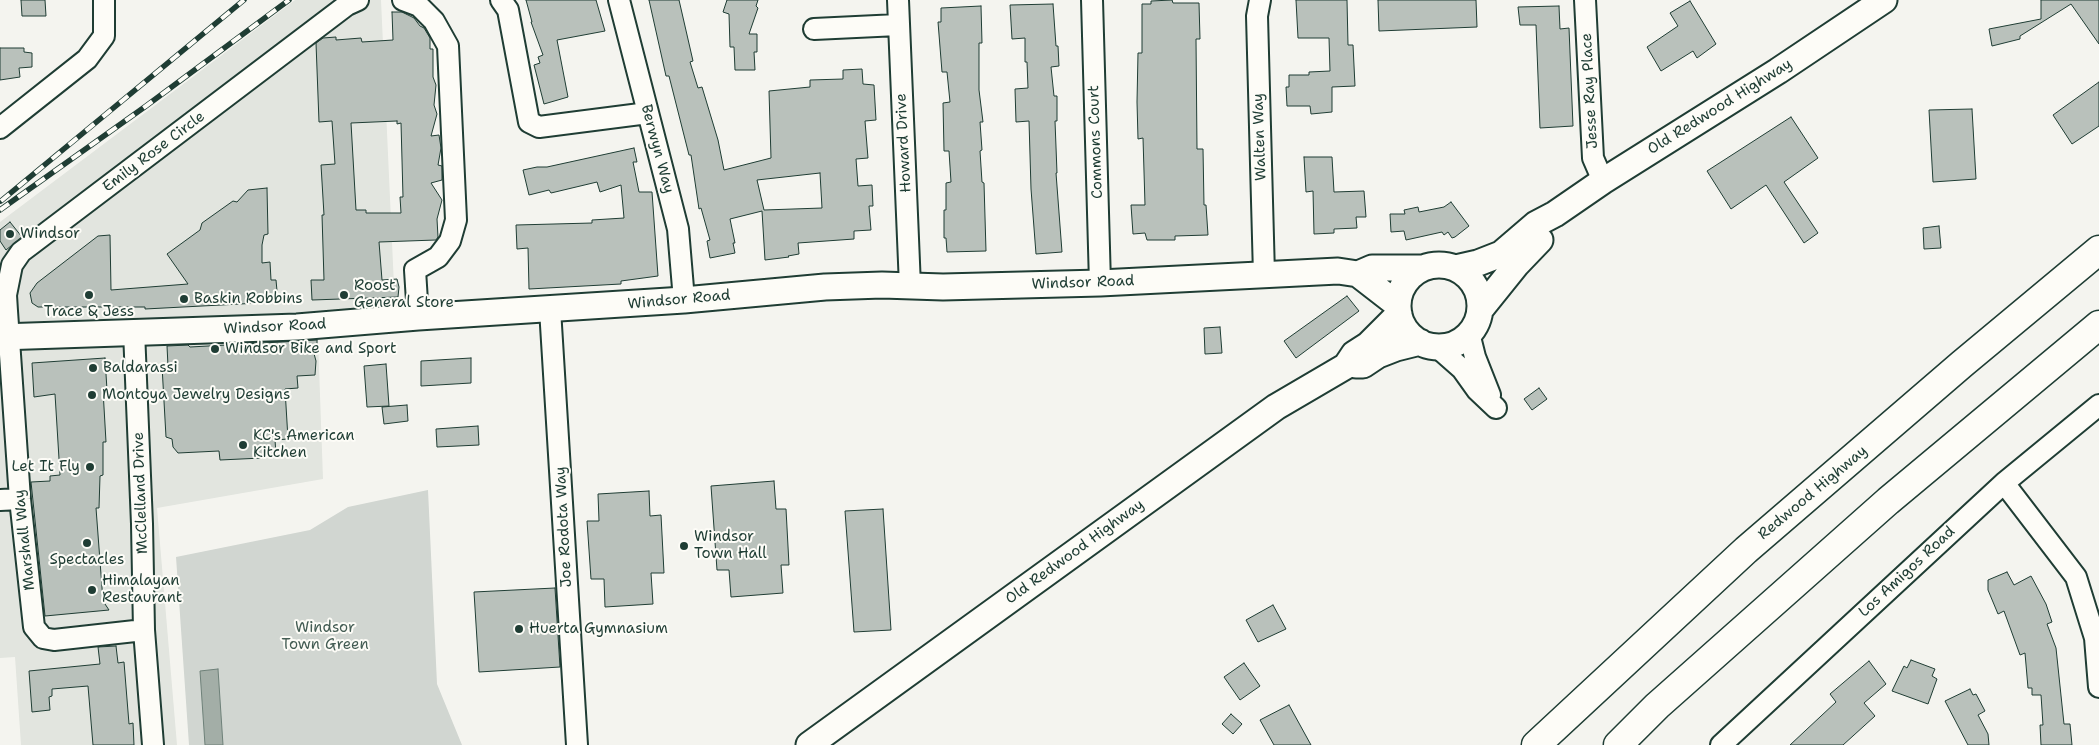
<!DOCTYPE html>
<html>
<head>
<meta charset="utf-8">
<style>
	body { margin:0 }
	canvas { display:block; background:#f4f4ef }
</style>
</head>
<body>
<canvas width="2099" height="745"></canvas>
<script>
const ctx = document.querySelector('canvas').getContext('2d');
ctx.lineJoin = 'round';
function fillPath(path, color) { ctx.fillStyle = color; ctx.fill(path, 'evenodd'); }
const toPath = rows => new Path2D(rows.map(r => 'M' + r).join(''));
function stroke(path, color, width, dash) { ctx.strokeStyle = color; ctx.lineWidth = width; ctx.lineCap = dash ? 'butt' : 'round'; ctx.setLineDash(dash || []); ctx.stroke(path); }
function label(font, color, halo, rows, align = 'center') {
  ctx.font = font + ' "Shantell Sans",sans-serif'; ctx.lineWidth = 4; ctx.setLineDash([]); ctx.textBaseline = 'middle'; ctx.strokeStyle = halo; ctx.fillStyle = color; for (const [text, x, y, turn = 0] of rows) {
    ctx.save(); ctx.translate(x, y); ctx.rotate((+turn || 0) * Math.PI / 180); ctx.textAlign = isNaN(turn) ? turn : align; if (halo) ctx.strokeText(text, 0, 0); ctx.fillText(text, 0, 0); ctx.restore();
  }
}
fillPath(toPath([
	[295,0,381,0,395,308,317,311,323,479,157,508,177,745,21,745,15,657,0,658,0,222]
]), '#e2e5df');
fillPath(toPath([
	[428,490,437,684,462,745,189,745,176,557,310,530,348,507]
]), '#d1d6d1');
const water = toPath([
	[218,669,223,745,205,745,200,671,218,669]
]);
fillPath(water, '#a3aea7');
stroke(water, '#6e8179', 1);
const building = toPath([
	[21,0,45,0,46,16,22,16,21,0],
	[526,0,596,0,605,31,557,40,568,97,544,104,534,65,540,63,538,57,543,55,531,22,532,22,526,0],
	[649,0,679,0,693,61,690,62,698,88,702,87,718,140,724,170,771,158,769,91,810,87,810,80,843,79,843,70,862,69,863,84,874,85,876,120,865,121,868,158,856,159,858,186,872,185,873,206,869,206,871,230,854,231,854,239,798,243,799,254,788,256,789,257,765,260,762,211,730,219,735,243,733,243,735,253,710,258,707,241,710,240,701,208,699,209,691,155,689,155,669,76,666,76,649,0],
	[820,173,822,208,764,210,757,180,820,173],
	[727,0,758,0,756,6,758,8,749,34,757,34,757,52,754,52,755,70,735,70,734,47,730,47,729,14,723,12,727,0],
	[1172,0,1173,3,1199,3,1200,39,1196,39,1197,149,1203,149,1204,205,1206,205,1208,235,1175,236,1175,240,1147,240,1145,233,1133,234,1131,205,1145,205,1143,138,1138,139,1137,102,1138,53,1142,53,1142,4,1151,4,1151,1,1172,0],
	[1296,0,1347,0,1348,45,1353,45,1355,86,1332,87,1332,112,1311,114,1310,106,1287,106,1286,87,1289,87,1289,75,1309,75,1309,72,1330,71,1329,38,1298,38,1296,0],
	[1378,0,1476,0,1477,27,1379,31,1378,0],
	[2041,0,2099,0,2099,44,2071,4,2020,36,2020,39,1992,46,1989,29,2041,19,2041,0],
	[1690,1,1716,44,1697,58,1693,51,1661,71,1647,47,1678,26,1670,13,1690,1],
	[1053,4,1056,46,1058,46,1059,66,1051,67,1054,96,1057,96,1057,121,1055,121,1057,173,1056,173,1062,252,1036,254,1031,189,1029,121,1016,122,1015,89,1028,88,1027,62,1025,62,1025,38,1012,39,1010,5,1053,4],
	[981,6,982,43,979,43,979,90,983,122,980,122,982,150,980,151,982,182,984,183,986,251,947,252,946,238,944,238,944,210,946,210,946,183,951,182,949,151,944,151,943,103,950,102,947,72,942,72,938,22,941,22,941,8,981,6],
	[1559,6,1560,29,1569,28,1573,126,1540,128,1536,25,1520,25,1518,7,1559,6],
	[392,12,402,12,414,18,420,26,424,28,430,38,430,49,433,49,433,77,436,85,434,105,437,114,431,136,439,135,441,148,438,165,442,166,442,180,431,183,442,200,437,219,438,237,436,240,379,242,382,280,397,279,399,287,398,297,312,300,311,280,324,280,322,215,324,215,321,165,335,164,332,121,319,122,316,43,323,38,336,37,336,40,361,38,362,42,393,40,392,12],
	[397,121,397,124,401,123,403,197,400,197,401,213,366,213,366,210,356,210,351,123,397,121],
	[0,48,24,48,24,52,32,53,32,67,19,68,20,77,0,80,0,48],
	[2099,82,2099,126,2072,144,2053,115,2099,82],
	[1972,109,1976,179,1933,182,1929,110,1972,109],
	[1791,117,1818,158,1784,182,1818,233,1804,243,1766,185,1731,209,1707,171,1791,117],
	[634,148,637,162,633,162,639,192,652,192,658,276,621,281,621,284,529,289,528,248,517,249,516,225,592,223,592,220,624,218,621,185,600,192,597,182,551,193,549,190,529,195,523,170,537,167,547,167,634,148],
	[1304,157,1332,157,1334,192,1364,191,1366,217,1356,217,1357,228,1334,229,1334,233,1314,234,1313,191,1306,192,1304,157],
	[267,188,268,234,264,235,262,245,262,263,270,262,271,280,276,280,278,302,145,309,145,307,38,307,32,303,30,293,37,283,98,236,110,235,111,290,188,284,167,254,200,230,202,223,233,201,237,202,248,190,267,188],
	[1451,202,1469,226,1455,237,1452,238,1448,232,1444,235,1442,232,1406,240,1404,231,1391,232,1390,214,1405,214,1404,210,1418,207,1419,212,1444,207,1451,202],
	[10,222,22,237,6,250,0,241,0,230,10,222],
	[1939,226,1941,248,1924,249,1923,228,1939,226],
	[1347,296,1359,311,1296,358,1284,341,1347,296],
	[1220,327,1222,353,1205,354,1204,328,1220,327],
	[317,340,317,347,313,350,316,361,315,375,297,376,298,388,285,389,288,439,275,440,276,454,262,458,220,460,219,451,178,453,173,447,172,439,166,437,162,366,168,366,167,346,188,345,190,347,317,340],
	[105,358,107,390,103,390,106,442,103,442,103,475,100,476,99,508,96,508,103,601,109,610,45,616,31,482,50,481,50,476,60,475,55,394,34,397,32,363,105,358],
	[471,358,471,383,421,386,421,361,471,358],
	[386,364,389,406,367,407,364,366,386,364],
	[1539,388,1547,399,1532,410,1524,399,1539,388],
	[407,405,408,421,384,424,382,407,407,405],
	[478,426,479,445,437,447,436,429,478,426],
	[774,481,776,509,786,509,789,565,781,565,783,593,731,597,729,570,717,570,711,486,774,481],
	[649,491,650,516,661,515,664,573,651,573,653,604,605,607,604,579,591,579,587,521,599,521,598,494,649,491],
	[883,509,891,630,854,632,845,511,883,509],
	[2007,572,2014,585,2031,576,2046,604,2052,622,2047,624,2056,648,2064,724,2070,724,2072,745,2041,745,2040,725,2043,725,2041,695,2032,695,2032,688,2028,688,2025,653,2020,655,2004,611,1998,614,1988,590,1988,580,2007,572],
	[555,588,560,667,479,672,474,592,555,588],
	[1273,605,1286,629,1258,642,1246,620,1273,605],
	[116,646,118,663,124,662,129,724,133,723,134,745,93,745,88,686,52,689,52,696,49,697,50,710,32,712,29,671,100,664,98,647,116,646],
	[1911,660,1935,669,1932,676,1937,679,1928,704,1892,691,1904,666,1907,668,1911,660],
	[1869,661,1886,684,1864,703,1875,716,1843,745,1790,745,1836,702,1830,694,1869,661],
	[1244,663,1260,686,1240,700,1224,677,1244,663],
	[1970,689,1973,695,1976,694,1985,711,1978,715,1988,734,1989,745,1968,745,1945,701,1970,689],
	[1289,705,1311,745,1274,745,1260,720,1289,705],
	[1231,714,1242,724,1233,734,1222,724,1231,714]
]);
fillPath(building, '#b9c1bb');
stroke(building, '#1f3d34', 1);
const minor = toPath([
	[403,0,419,6,434,21,448,46,456,220,450,241,438,257,415,270,418,317],
	[501,0,508,10,529,122,539,127,648,113],
	[619,0,678,229,684,300],
	[898,0,910,286],
	[1092,0,1100,283],
	[1260,0,1257,16,1264,275],
	[1585,0,1593,158,1603,181],
	[814,29,898,25],
	[0,128,87,59,104,36,104,0],
	[550,309,577,745],
	[134,331,142,524,144,630,153,745],
	[1469,333,1475,357,1490,395],
	[1437,347,1462,369,1477,390,1496,408],
	[2004,483,2076,577,2095,638,2099,687],
	[0,500,20,499],
	[144,630,54,640,43,638,34,627,20,499,7,311,6,295,12,265,21,252,33,243,347,5,358,0],
	[1721,745,2004,483,2099,405]
]);
const major = toPath([
	'1398 306a41 41 0 1 1 82 0a41 41 0 1 1-82 0Z',
	[1456,268,1478,263,1501,254,1536,224,1555,214,1603,181,1778,71,1884,0],
	[1358,274,1372,268,1423,268],
	[1480,310,1517,264,1540,240],
	[0,337,297,327,418,317,684,300,825,287,882,285,943,287,1100,283,1338,271,1358,274,1398,305],
	[1356,365,1363,365,1378,355,1396,348,1420,342],
	[809,745,1276,407,1346,366,1354,354,1368,345,1399,314]
]);
const highway = toPath([
	[1536,745,1746,550,1962,364,2099,250],
	[1618,745,1657,706,1888,501,2099,325]
]);
stroke(minor, '#1f3d34', 24);
stroke(major, '#1f3d34', 29);
stroke(highway, '#1f3d34', 31);
stroke(minor, '#fdfcf7', 20);
stroke(major, '#fdfcf7', 25);
stroke(highway, '#fdfcf7', 28);
const rail = toPath([
	[1,201,244,0],
	[0,210,146,106,289,0]
]);
stroke(rail, '#1f3d34', 5.5);
stroke(rail, '#fdfcf7', 4, [11]);
for (const [x, y, r, color] of [
	[10,234,5,"#1f3d34"],
	[89,295,5,"#1f3d34"],
	[344,295,5,"#1f3d34"],
	[184,299,5,"#1f3d34"],
	[215,349,5,"#1f3d34"],
	[93,368,5,"#1f3d34"],
	[92,395,5,"#1f3d34"],
	[243,445,5,"#1f3d34"],
	[90,467,5,"#1f3d34"],
	[87,543,5,"#1f3d34"],
	[684,546,5,"#1f3d34"],
	[92,590,5,"#1f3d34"],
	[519,629,5,"#1f3d34"]
]) { const dot = new Path2D(); dot.arc(x, y, r, 0, 2 * Math.PI); ctx.fillStyle = color; ctx.fill(dot); stroke(dot, '#fdfcf7', 2); }
label('15px', '#1f3d34', '#fdfcf7', [
	["Jesse Ray Place",1590,91,-93],
	["Old Redwood Highway",1720,107,-32],
	["Walten Way",1260,137,-92],
	["Commons Court",1096,142,-92],
	["Howard Drive",904,143,-93],
	["Berwyn Way",657,149,75],
	["Emily Rose Circle",154,152,-37],
	["Windsor Road",1083,283,-2],
	["Windsor Road",679,300,-5],
	["Windsor Road",275,327,-3],
	["McClelland Drive",141,493,-92],
	["Redwood Highway",1813,493,-40],
	["Joe Rodota Way",564,527,-93],
	["Marshall Way",25,540,-96],
	["Old Redwood Highway",1075,552,-36],
	["Los Amigos Road",1907,572,-43]
]);
label('15px', '#1f3d34', '#fdfcf7', [
	["Windsor",20,234],
	["Roost",354,286],
	["General Store",354,303],
	["Baskin Robbins",194,299],
	["Trace & Jess",89,312,"center"],
	["Windsor Bike and Sport",225,349],
	["Baldarassi",103,368],
	["Montoya Jewelry Designs",102,395],
	["KC's American",253,436],
	["Kitchen",253,453],
	["Let It Fly",80,467,"right"],
	["Windsor",694,537],
	["Town Hall",694,554],
	["Spectacles",87,560,"center"],
	["Himalayan",102,581],
	["Restaurant",102,598],
	["Huerta Gymnasium",529,629]
], 'left');
label('15px', '#435c53', '#fdfcf7', [
	["Windsor",325,628],
	["Town Green",325,645]
]);
</script>
</body>
</html>
